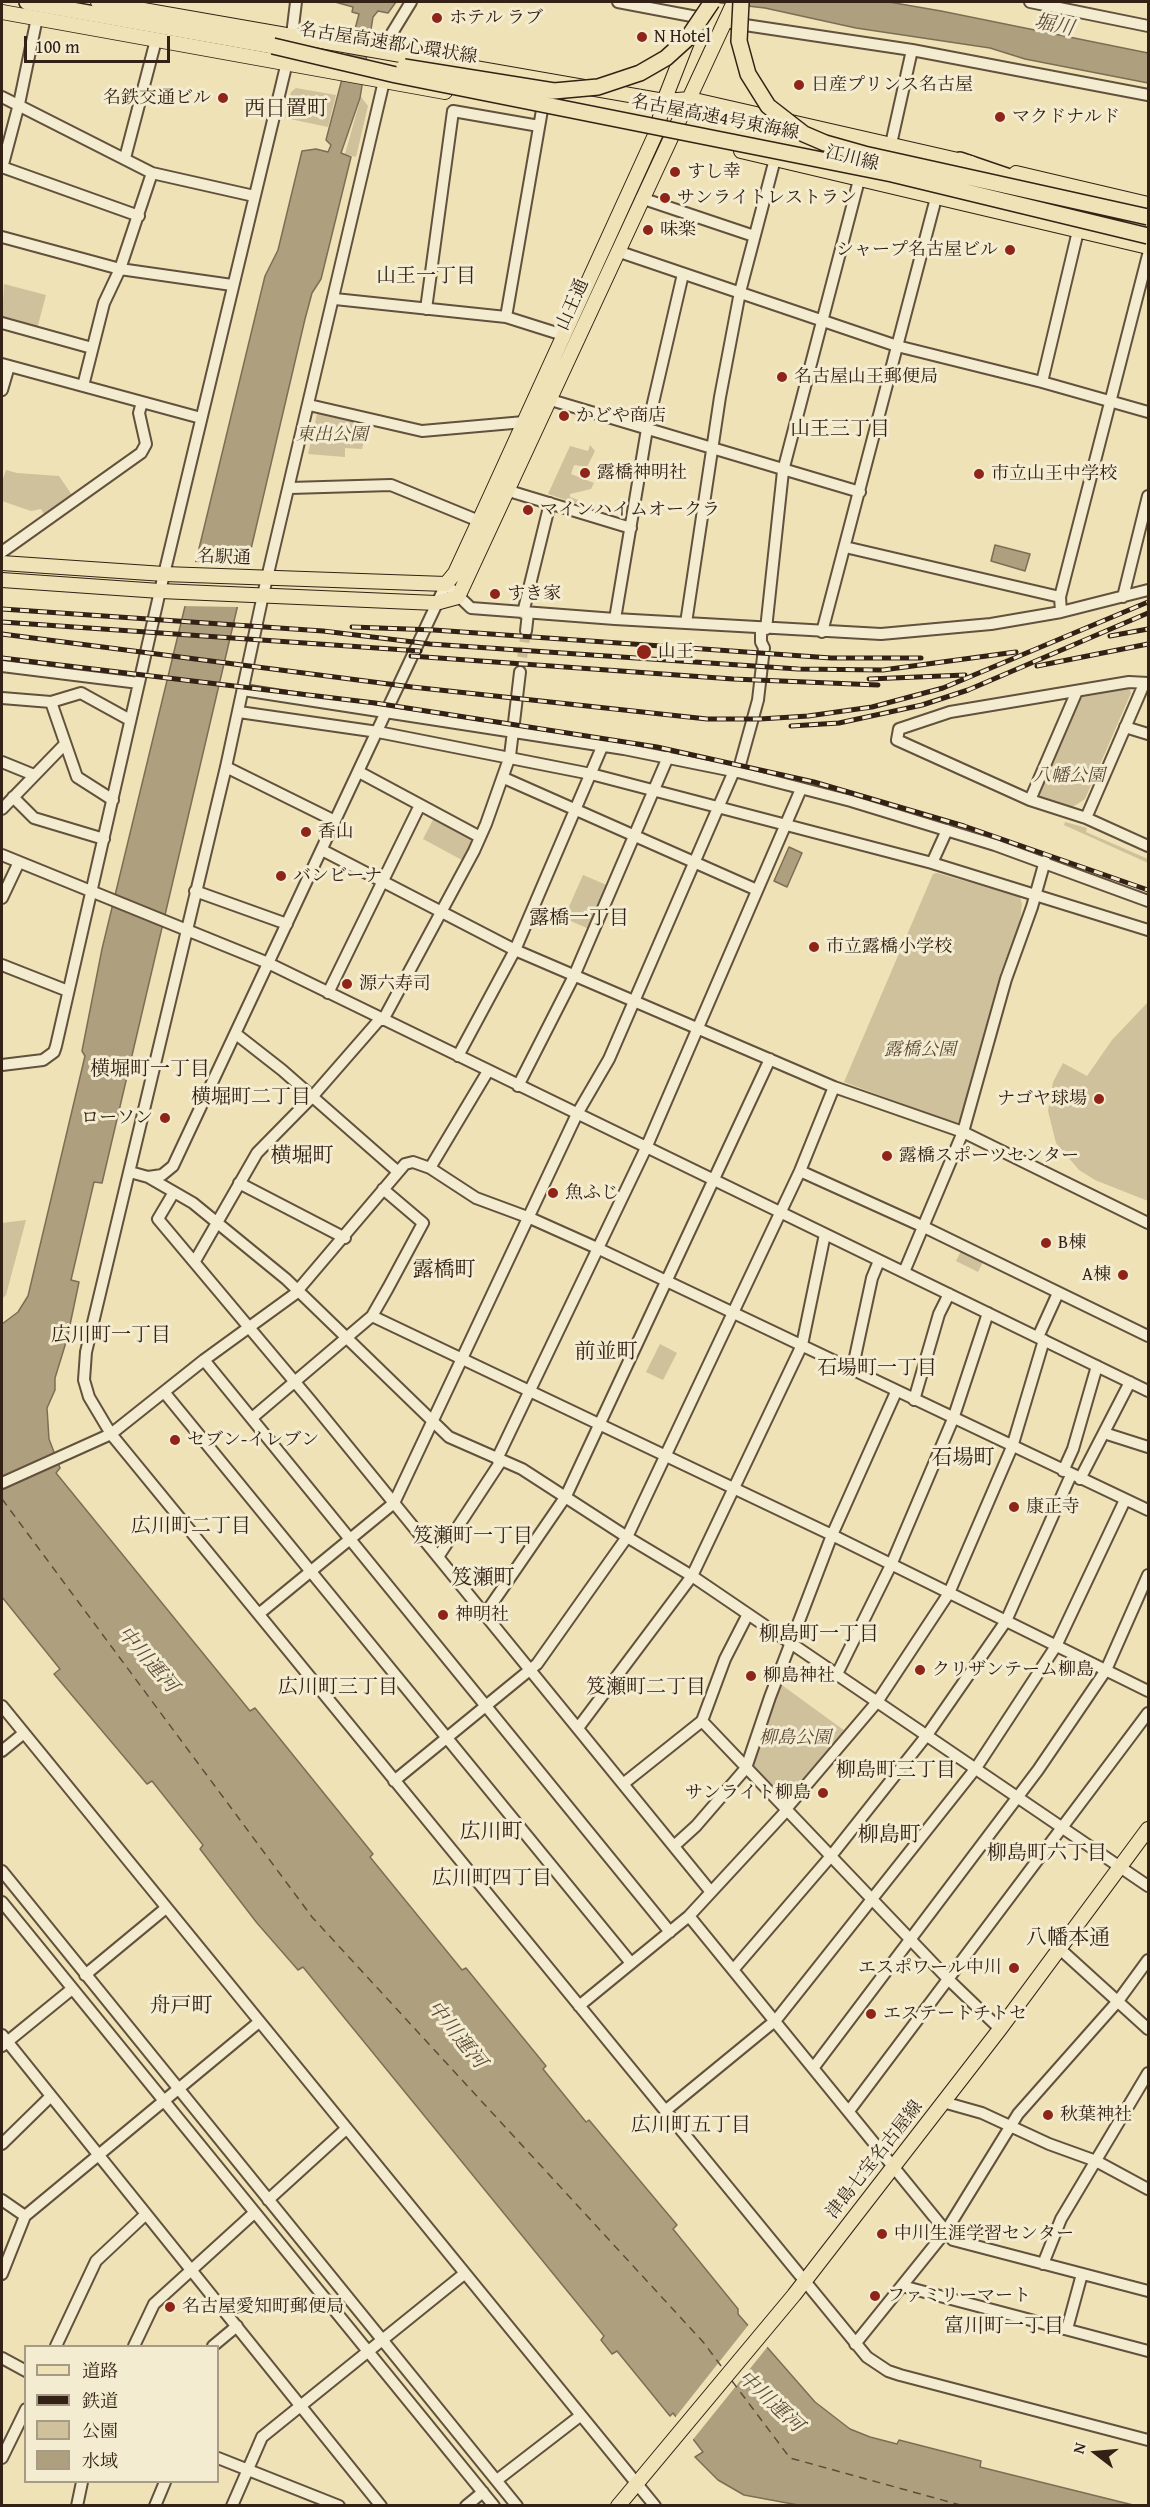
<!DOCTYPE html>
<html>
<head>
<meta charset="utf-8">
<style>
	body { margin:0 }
	#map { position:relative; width:1150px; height:2507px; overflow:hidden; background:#eee2b6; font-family:"Gentium Book Plus","Noto Serif JP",serif }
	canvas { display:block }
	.frame { position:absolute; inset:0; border:3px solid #332115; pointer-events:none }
	.legend { position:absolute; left:24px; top:2345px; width:195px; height:138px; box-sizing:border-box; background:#f4ecd0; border:2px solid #a79b85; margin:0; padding:8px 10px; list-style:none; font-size:18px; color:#332115 }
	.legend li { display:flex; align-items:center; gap:12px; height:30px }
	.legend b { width:30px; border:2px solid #a79b85 }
	.north { position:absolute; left:1066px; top:2423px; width:60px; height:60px; -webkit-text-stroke:4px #f4ecd0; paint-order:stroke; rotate:286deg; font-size:16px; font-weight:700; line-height:24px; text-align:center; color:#332115 }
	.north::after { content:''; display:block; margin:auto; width:21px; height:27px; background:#332115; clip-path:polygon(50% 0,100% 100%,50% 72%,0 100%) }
	.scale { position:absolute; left:24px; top:36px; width:146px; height:27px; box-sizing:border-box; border:3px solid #332115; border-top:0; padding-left:8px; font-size:18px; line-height:21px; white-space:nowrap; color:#332115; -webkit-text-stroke:4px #f4ecd0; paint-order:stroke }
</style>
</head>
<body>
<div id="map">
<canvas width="1150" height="2507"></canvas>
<div class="frame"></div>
<ul class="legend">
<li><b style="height:8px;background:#eee2b6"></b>道路</li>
<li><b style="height:8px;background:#332115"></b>鉄道</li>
<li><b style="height:16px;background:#cec19b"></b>公園</li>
<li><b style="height:16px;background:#aea07f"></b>水域</li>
</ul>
<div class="north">N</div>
<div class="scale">100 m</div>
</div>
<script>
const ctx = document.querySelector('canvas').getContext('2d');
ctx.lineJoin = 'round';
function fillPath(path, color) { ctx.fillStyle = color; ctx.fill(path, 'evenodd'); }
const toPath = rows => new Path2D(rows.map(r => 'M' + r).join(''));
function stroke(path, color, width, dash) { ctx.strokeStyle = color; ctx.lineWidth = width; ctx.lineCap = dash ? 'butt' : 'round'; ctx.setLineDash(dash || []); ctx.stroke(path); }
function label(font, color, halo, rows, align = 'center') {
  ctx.font = font + ' "Gentium Book Plus","Noto Serif JP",serif'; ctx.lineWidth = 6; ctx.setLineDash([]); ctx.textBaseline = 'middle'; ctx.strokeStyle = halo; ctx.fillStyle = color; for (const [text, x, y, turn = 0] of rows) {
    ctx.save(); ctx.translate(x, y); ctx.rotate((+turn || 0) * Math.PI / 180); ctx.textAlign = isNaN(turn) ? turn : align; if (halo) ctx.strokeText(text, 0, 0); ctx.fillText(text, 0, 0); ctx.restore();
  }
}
fillPath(toPath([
	[296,88,336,95,328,127,285,118,291,92],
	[361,97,368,106,356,157,345,154],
	[4,284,46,295,37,329,2,320],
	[321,412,368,424,362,449,345,448,345,457,308,454,317,414],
	[590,445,595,451,587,467,574,465,571,474,594,483,591,489,570,494,570,497,578,500,578,504,548,494,570,446,588,451],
	[6,470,17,473,59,476,72,495,45,516,41,509,31,511,2,501,2,482],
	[1128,685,1131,693,1085,799,1071,808,1040,798,1037,793,1080,694],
	[434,818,470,837,471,842,462,860,423,839],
	[1065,822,1087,828,1086,832,1148,859,1148,863,1064,825],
	[937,873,1020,897,1022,904,1020,922,1001,971,959,1122,954,1123,844,1082,933,874],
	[583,875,609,886,589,929,564,918],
	[1148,1002,1148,1201,1095,1180,1079,1170,1056,1143,1048,1111,1053,1082,1063,1063,1087,1076,1112,1040],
	[26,1220,6,1295,2,1299,2,1223],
	[961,1251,983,1262,978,1272,956,1261],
	[660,1344,677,1353,663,1380,646,1372],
	[779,1683,845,1731,788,1799,783,1799,750,1766]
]), '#cec19b');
const water = toPath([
	[335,2,396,2,388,13,378,11,373,17,360,98,341,153,351,157,321,279,312,293,305,319,102,1183,94,1182,71,1280,79,1282,67,1339,55,1378,55,1390,47,1408,49,1439,60,1468,56,1473,250,1711,255,1708,373,1854,370,1857,462,1970,466,1968,546,2066,543,2069,586,2122,589,2120,677,2225,673,2229,738,2309,738,2314,815,2402,850,2429,870,2437,897,2444,899,2440,981,2461,980,2467,1133,2505,798,2505,744,2495,718,2480,695,2457,703,2452,673,2413,670,2416,617,2351,612,2354,601,2340,604,2336,303,1967,298,1970,257,1923,200,1849,203,1845,152,1781,147,1784,54,1674,60,1669,2,1597,2,1324,18,1312,28,1296,85,1056,82,1051,102,949,265,276,278,250,302,151,316,149,328,152,331,145,326,140,359,14,352,12,353,7,335,2],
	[712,2,889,2,941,11,1148,53,1148,83,1025,59,990,48,856,28,765,8,712,2],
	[995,545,1030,554,1025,571,991,561,995,545],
	[789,847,802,853,787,887,774,881,789,847]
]);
fillPath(water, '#aea07f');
stroke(water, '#7d6d55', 1.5);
fillPath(toPath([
	[191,562,249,563,239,607,180,606],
	[750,2323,769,2345,691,2442,674,2419]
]), '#eee2b6');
stroke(toPath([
	[2,1499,312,1917,704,2343,724,2370],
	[732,2381,790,2458,964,2506]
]), '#5e4d3a', 1.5, [8, 6]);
stroke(toPath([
	[520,672,526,631]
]), '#c9bb96', 10, [10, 5]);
const minor = toPath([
	[618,2,697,17],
	[1030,2,1148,26],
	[725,22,912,50,1148,95],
	[291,43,296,2],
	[385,52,389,38,411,2],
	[384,81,263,595,226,767,86,1352,84,1380,89,1397,111,1434,867,2357,888,2371,900,2375,1148,2440],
	[2,97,152,173,254,196],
	[891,144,912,50],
	[125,158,156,40],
	[2,167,139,216],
	[2,168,19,104,37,18],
	[641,198,754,236],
	[2,237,120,269,232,285],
	[617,251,897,346,1042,382,1148,412],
	[335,299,506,317,563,335],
	[426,309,453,111,539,126],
	[506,317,542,110],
	[2,323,92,348],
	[2,364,201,418],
	[1042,382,1078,231],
	[83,386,104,303,120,269,152,173],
	[2,390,9,366],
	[544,398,860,492],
	[309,405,422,431,524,422],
	[290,488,391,485,479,521],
	[509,491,631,528],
	[845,547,1060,597],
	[2,552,141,453,146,444,139,413,142,402],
	[1123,597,1148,496],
	[1061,612,1060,597,1148,255],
	[523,613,550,503],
	[615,619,647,429,683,274],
	[686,623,720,397,740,292,775,159],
	[766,629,783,471,859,180],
	[526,631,528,613],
	[822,632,936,198],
	[2,666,139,683],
	[1148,683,1129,682,950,712,899,729,897,740,1030,800,1086,818,1148,846],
	[243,690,624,749,738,772,851,801,995,845,1148,901],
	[2,698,51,702,81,693,130,720],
	[51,702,77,777,113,800],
	[239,712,378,732,591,774,932,863,1148,930],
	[1125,727,1148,734],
	[2,762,34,775],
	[226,767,335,821],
	[359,772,480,837],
	[738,772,758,700,764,648,761,642,761,628],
	[504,778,757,890],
	[13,797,34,818,104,839],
	[1030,800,1077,691],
	[2,809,64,745],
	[1086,818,1144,684],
	[322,850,515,950,834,1087,963,1132,1148,1223],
	[2,855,268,963,1148,1391],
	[932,863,947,830],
	[195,891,287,924],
	[2,898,19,862],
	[2,965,68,991],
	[328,993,420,805],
	[383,1020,474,851,486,824,510,756,520,672],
	[236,1034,282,1070,397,1171],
	[458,1056,515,950,602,747],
	[2,1065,43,1060,54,1052,56,1046,160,591,288,58],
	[518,1086,574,976,668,757],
	[430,1168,476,1198,530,1218,597,1248,1148,1510],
	[800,1171,924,1227,1148,1336],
	[130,1172,148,1177,162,1175,173,1166,446,584,471,608,615,619,881,634,991,624,1061,612,1148,590],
	[148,1177,193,1203,286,1279,449,1437,522,1469,627,1537,692,1576,1148,1886],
	[239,1183,345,1238],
	[174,1192,158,1219,310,1400,711,1892],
	[195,1261,257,1153,312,1097,380,1019],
	[904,1272,963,1132,1006,979,1032,907,1045,861],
	[298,1290,405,1164,413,1162,430,1168,488,1071],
	[372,1316,832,1535,1148,1691],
	[1038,1337,1058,1293],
	[204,1360,670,1932],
	[852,1371,872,1278,879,1261],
	[164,1392,631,1963],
	[914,1400,939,1314,949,1294],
	[252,1418,372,1316,388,1288,423,1223,383,1189],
	[1104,1433,1148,1447],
	[497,1459,646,1148,801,789],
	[1063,1471,1073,1449,1097,1366],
	[1080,1479,1130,1382],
	[2,1483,111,1434,204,1360,299,1291],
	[438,1557,501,1461],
	[260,1613,394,1503,577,1114,609,1059,734,771],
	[485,1614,566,1496,770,1059],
	[837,1674,891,1565,953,1419,988,1313],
	[2,1706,655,2506],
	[702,1721,949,1980,1000,2029],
	[578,1728,692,1576,802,1345,825,1234],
	[2,1751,24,1733],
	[394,1781,537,1664,627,1537,800,1171,834,1087],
	[623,1784,702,1721,725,1659,748,1614],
	[786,1809,877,1702,949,1593,1012,1447,1044,1340],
	[674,1846,696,1826,746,1768,770,1697,832,1535,896,1392],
	[2,1871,517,2506],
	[2,1902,494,2506],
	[689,1916,953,2240,1148,2291],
	[1060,1949,1148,2029],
	[733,1970,831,1856,927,1735,1006,1621,1071,1475],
	[85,1975,166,1908],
	[579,2006,689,1916,787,1810],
	[2,2035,381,2506],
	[2,2046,72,1989],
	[814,2067,1038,1770,1106,1670,1148,1575],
	[943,2102,982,2113,1049,2144,1096,2161,1148,2189],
	[665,2111,776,2020,976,1768,1056,1646,1125,1500],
	[849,2111,1148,1713],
	[2,2144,51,2096],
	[2,2200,25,2216],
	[268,2200,346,2129],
	[1043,2264,1061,2219,1148,2073],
	[2,2274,25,2216,259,2022],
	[902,2286,1148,2351],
	[1067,2329,1082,2274],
	[855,2344,946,2231,1018,2114,1118,2001,1148,1960],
	[56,2346,96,2261,145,2215],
	[134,2346,154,2304,254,2213],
	[213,2346,237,2326],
	[2,2358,26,2371],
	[2,2458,26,2409],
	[218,2458,339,2506],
	[497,2480,580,2416],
	[77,2506,82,2482],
	[155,2506,165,2482],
	[232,2506,262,2437,464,2274],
	[466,2506,483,2492]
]);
const major = toPath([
	[98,2,664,101,690,99,971,163],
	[2,12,445,92],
	[741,151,1148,247],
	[1016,173,1148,204],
	[2,563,164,574,446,584,455,573,479,521,656,133,664,101,689,37],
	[2,580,160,591,436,603,458,597,734,2],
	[618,2506,794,2295,1000,2029,1148,1829]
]);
const highway = toPath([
	[27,2,273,46],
	[960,160,1039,187]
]);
stroke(minor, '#62513d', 14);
stroke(major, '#332115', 16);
stroke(highway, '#332115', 18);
stroke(minor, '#f4ecd0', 10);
stroke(major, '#eee2b6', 14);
stroke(highway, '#eee2b6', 15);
const rail = toPath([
	[2,609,323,631,430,644,798,669,883,670,1016,652],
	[2,622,420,651],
	[352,627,434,630,831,658,921,658],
	[2,634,412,687,707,719,760,719,808,716,872,707,943,688,1148,602],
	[1110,636,1148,629],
	[411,656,733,679,878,685],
	[2,658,375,703,657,747,814,782,964,826,1148,890],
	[1037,666,1148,644],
	[869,679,965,675],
	[791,726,839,723,922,705,968,690,1148,613]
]);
stroke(rail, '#332115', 5);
stroke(rail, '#f4ecd0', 3, [9]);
const highwayBridge = toPath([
	[741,2,739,41,748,74,768,106,804,134,825,143,864,154,1148,217],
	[273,46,396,75,892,174,1148,236],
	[404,67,554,91,598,87,640,73,666,58,687,39,712,2]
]);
stroke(highwayBridge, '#332115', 18, []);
stroke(highwayBridge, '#eee2b6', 15);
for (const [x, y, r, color] of [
	[437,18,6,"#8f2418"],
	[642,37,6,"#8f2418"],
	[799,85,6,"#8f2418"],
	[223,98,6,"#8f2418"],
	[1000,117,6,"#8f2418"],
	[675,172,6,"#8f2418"],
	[665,198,6,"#8f2418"],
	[648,230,6,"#8f2418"],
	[1010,250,6,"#8f2418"],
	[782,377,6,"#8f2418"],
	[564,416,6,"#8f2418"],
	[585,473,6,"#8f2418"],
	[979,474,6,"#8f2418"],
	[528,510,6,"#8f2418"],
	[495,594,6,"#8f2418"],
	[644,652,8,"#8f2418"],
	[306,832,6,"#8f2418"],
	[281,876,6,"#8f2418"],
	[814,947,6,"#8f2418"],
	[347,984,6,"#8f2418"],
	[1099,1099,6,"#8f2418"],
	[165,1118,6,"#8f2418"],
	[887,1156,6,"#8f2418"],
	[553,1193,6,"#8f2418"],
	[1046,1243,6,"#8f2418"],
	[1123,1275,6,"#8f2418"],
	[175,1440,6,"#8f2418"],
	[1014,1507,6,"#8f2418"],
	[443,1615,6,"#8f2418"],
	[920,1670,6,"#8f2418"],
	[751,1676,6,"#8f2418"],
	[823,1793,6,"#8f2418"],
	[1014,1968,6,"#8f2418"],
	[871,2014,6,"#8f2418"],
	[1048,2115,6,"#8f2418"],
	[882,2234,6,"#8f2418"],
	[875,2296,6,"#8f2418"],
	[170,2307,6,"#8f2418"]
]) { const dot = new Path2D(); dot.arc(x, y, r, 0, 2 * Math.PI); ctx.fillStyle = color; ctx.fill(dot); stroke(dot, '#f4ecd0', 2); }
label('18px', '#332115', '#f4ecd0', [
	["ホテル ラブ",449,18],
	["N Hotel",654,37],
	["日産プリンス名古屋",811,85],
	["名鉄交通ビル",211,98,"right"],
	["マクドナルド",1012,117],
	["すし幸",687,172],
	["サンライトレストラン",677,198],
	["味楽",660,230],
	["シャープ名古屋ビル",998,250,"right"],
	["名古屋山王郵便局",794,377],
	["かどや商店",576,416],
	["露橋神明社",597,473],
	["市立山王中学校",991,474],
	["マインハイムオークラ",540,510],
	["すき家",507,594],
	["山王",658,652],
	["香山",318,832],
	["バンビーナ",293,876],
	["市立露橋小学校",826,947],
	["源六寿司",359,984],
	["ナゴヤ球場",1087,1099,"right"],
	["ローソン",153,1118,"right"],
	["露橋スポーツセンター",899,1156],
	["魚ふじ",565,1193],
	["B棟",1058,1243],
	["A棟",1111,1275,"right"],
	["セブン-イレブン",187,1440],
	["康正寺",1026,1507],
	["神明社",455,1615],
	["クリザンテーム柳島",932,1670],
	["柳島神社",763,1676],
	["サンライト柳島",811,1793,"right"],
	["エスポワール中川",1002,1968,"right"],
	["エステートチトセ",883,2014],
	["秋葉神社",1060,2115],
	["中川生涯学習センター",894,2234],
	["ファミリーマート",887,2296],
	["名古屋愛知町郵便局",182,2307]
], 'left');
label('18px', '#332115', '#f4ecd0', [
	["名古屋高速都心環状線",388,44,9],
	["名古屋高速4号東海線",715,118,11],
	["江川線",852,159,14],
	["山王通",573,305,-66],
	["名駅通",224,558,2],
	["津島七宝名古屋線",875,2160,-52]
]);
label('italic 18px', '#5a4936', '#f4ecd0', [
	["東出公園",332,435],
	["八幡公園",1069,776],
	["露橋公園",920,1050],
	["柳島公園",795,1738]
]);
label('italic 20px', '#5e4d3a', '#f4ecd0', [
	["堀川",1054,26,11],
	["中川運河",147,1660,49],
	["中川運河",456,2035,51],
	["中川運河",770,2402,43]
]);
label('20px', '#332115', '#f4ecd0', [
	["山王一丁目",426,277],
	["山王三丁目",840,430],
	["露橋一丁目",579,919],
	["横堀町一丁目",150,1070],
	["横堀町二丁目",251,1098],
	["広川町一丁目",111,1336],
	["石場町一丁目",877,1369],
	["広川町二丁目",191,1527],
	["笈瀬町一丁目",473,1537],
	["柳島町一丁目",819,1635],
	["広川町三丁目",338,1688],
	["笈瀬町二丁目",646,1688],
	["柳島町三丁目",896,1771],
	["柳島町六丁目",1047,1854],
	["広川町四丁目",492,1879],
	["広川町五丁目",691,2126],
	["富川町一丁目",1004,2327]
]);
label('21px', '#332115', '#f4ecd0', [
	["西日置町",286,110],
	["横堀町",302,1157],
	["露橋町",444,1271],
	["前並町",606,1353],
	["石場町",963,1459],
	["笈瀬町",483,1579],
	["広川町",491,1833],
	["柳島町",889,1836],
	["八幡本通",1068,1939],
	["舟戸町",181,2007]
]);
</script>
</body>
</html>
